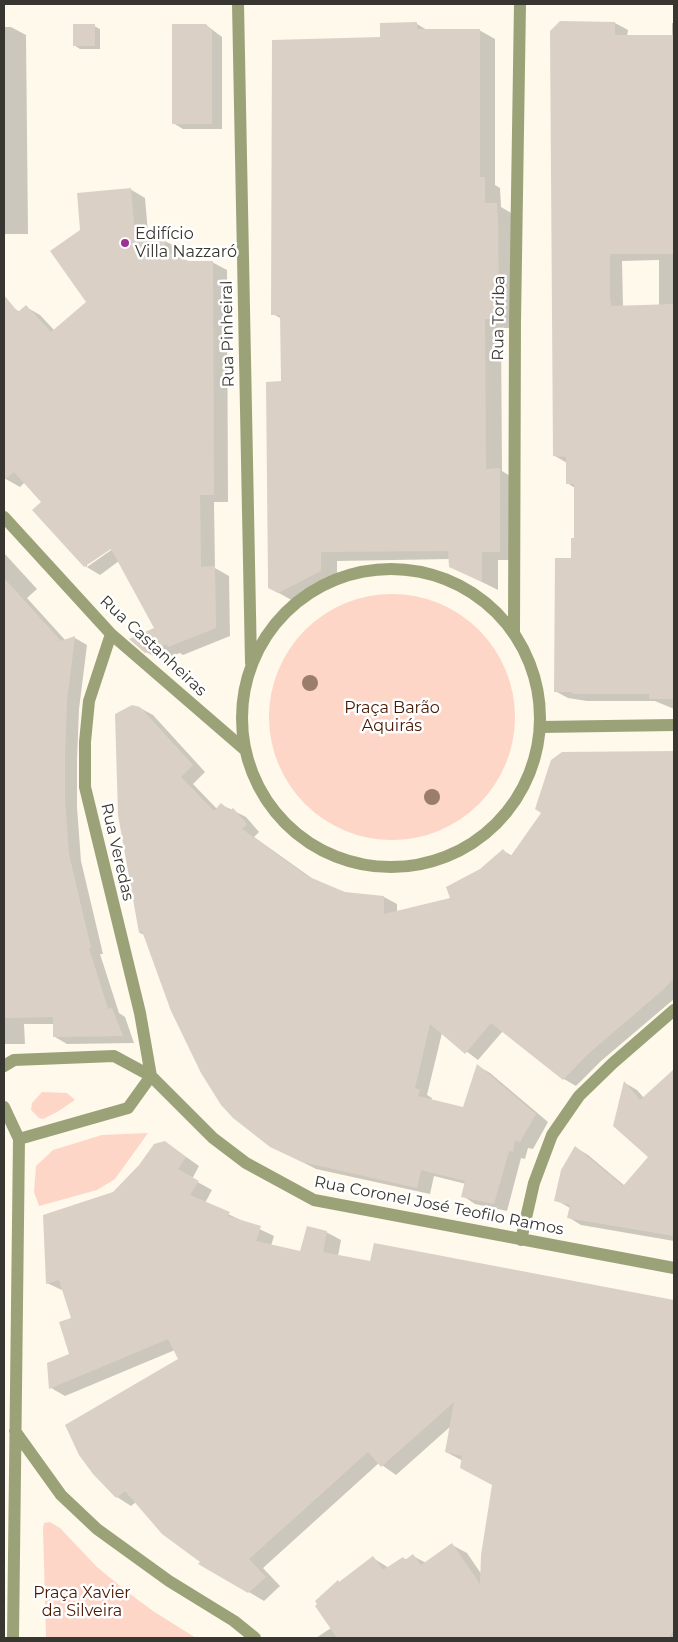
<!DOCTYPE html>
<html>
<head>
<meta charset="utf-8">
<style>
	body { margin:0 }
	#map { position:relative; width:678px; height:1642px; overflow:hidden; background:#fef9eb; font-family:Montserrat,sans-serif }
	canvas { display:block }
	.frame { position:absolute; inset:0; border:5px solid #383631; pointer-events:none }
</style>
</head>
<body>
<div id="map">
<canvas width="678" height="1642"></canvas>
<div class="frame"></div>
</div>
<script>
const ctx = document.querySelector('canvas').getContext('2d');
ctx.lineJoin = 'round';
function fillPath(path, color) { ctx.fillStyle = color; ctx.fill(path, 'evenodd'); }
const toPath = rows => new Path2D(rows.map(r => 'M' + r).join(''));
function stroke(path, color, width, dash) { ctx.strokeStyle = color; ctx.lineWidth = width; ctx.lineCap = dash ? 'butt' : 'round'; ctx.setLineDash(dash || []); ctx.stroke(path); }
function label(font, color, halo, rows, align = 'center') {
  ctx.font = font + ' Montserrat,sans-serif'; ctx.lineWidth = 5; ctx.setLineDash([]); ctx.textBaseline = 'middle'; ctx.strokeStyle = halo; ctx.fillStyle = color; for (const [text, x, y, turn = 0] of rows) {
    ctx.save(); ctx.translate(x, y); ctx.rotate((+turn || 0) * Math.PI / 180); ctx.textAlign = isNaN(turn) ? turn : align; if (halo) ctx.strokeText(text, 0, 0); ctx.fillText(text, 0, 0); ctx.restore();
  }
}
fillPath(toPath([
	'269 717a123 123 0 1 1 246 0a123 123 0 1 1-246 0Z',
	[42,1092,67,1093,75,1100,57,1112,43,1119,39,1118,31,1110,32,1103],
	[148,1133,115,1179,97,1190,39,1206,34,1192,36,1166,53,1150,102,1135],
	[50,1522,60,1528,97,1567,126,1591,153,1611,196,1638,46,1638,43,1528,44,1523]
]), '#fdd6c7');
fillPath(toPath([
	[615,23,628,30,627,36,672,36,672,23,674,23,674,709,655,701,587,701,568,698,555,691,576,539,575,488,567,483,567,463,555,456],
	[659,260,659,306,623,307,622,261],
	[417,24,427,30,479,30,495,39,495,185,500,188,501,207,513,214,515,328,501,328,502,471,515,479,516,560,498,560,498,590,450,566,450,559,337,561,337,581,295,602,270,588,282,383,282,319,273,314,382,39],
	[206,25,222,37,222,129,183,129,173,123],
	[94,26,100,29,100,49,80,49,74,45],
	[4,27,11,27,26,35,28,234,4,234],
	[130,189,145,198,148,233,181,249,177,258,189,262,212,262,227,270,228,502,214,502,215,568,229,576,230,636,183,655,180,653,161,660,146,652,155,629,119,561,100,575,85,566,43,502,25,482,20,487,4,478,4,319,15,309,20,312,26,307,40,315,55,331,88,302,81,230],
	[116,544,117,546,87,567,87,564],
	[4,553,37,589,27,598,66,641,75,638,87,645,79,709,77,761,77,807,81,861,103,954,100,954,119,1013,125,1017,134,1043,67,1044,55,1037,54,1024,24,1024,25,1044,4,1044],
	[127,708,140,708,153,715,205,772,193,784,217,809,222,805,246,817,259,832,254,837,313,879,345,893,384,897,397,904,397,912,452,899,480,870,504,851,512,856,543,812,562,753,674,752,674,999,601,1061,576,1086,564,1079,503,1031,478,1060,442,1033,427,1095,432,1098,431,1101,464,1109,478,1066,490,1073,548,1122,533,1149,528,1148,525,1159,521,1158,507,1211,475,1204,463,1196,466,1184,434,1176,430,1194,316,1169,271,1146,145,935,140,933,120,815,117,714],
	[674,1072,674,1241,581,1225,568,1217,570,1208,556,1200,575,1147,588,1155,625,1186,650,1157,625,1083,637,1090,644,1098],
	[165,1142,199,1166,192,1179,212,1190,205,1203,274,1236,271,1246,301,1253,326,1232,341,1240,338,1256,372,1262,375,1244,674,1301,674,1638,316,1638,331,1628,338,1581,340,1583,373,1558,389,1568,403,1558,407,1560,413,1556,426,1563,452,1545,467,1553,482,1575,493,1485,463,1461,446,1452,451,1426,396,1475,379,1463,263,1568,280,1586,264,1601,200,1563,202,1562,136,1502,131,1506,117,1497,180,1360,175,1350,65,1396,51,1388,71,1354,73,1319,64,1291,47,1283,114,1193]
]), '#0003');
fillPath(toPath([
	[560,21,615,22,615,35,674,35,674,254,610,254,610,296,611,306,674,304,674,699,649,699,649,694,573,694,572,692,554,692,555,558,571,558,571,538,574,538,574,484,566,484,566,457,553,456,550,31],
	[417,22,417,29,480,29,480,177,485,177,485,203,497,203,498,223,499,319,485,319,486,469,500,468,500,552,482,552,482,582,449,567,448,551,321,552,321,571,278,593,268,588,268,582,266,382,281,381,280,315,271,315,272,40,380,37,380,23],
	[73,24,95,24,95,46,73,46],
	[172,24,206,24,212,31,212,124,172,124],
	[131,188,134,225,167,240,162,251,189,261,213,261,214,495,200,495,201,567,215,566,216,628,168,647,167,644,145,653,129,639,154,628,111,549,84,567,32,510,41,502,14,472,4,480,4,295,18,312,26,305,51,332,86,302,50,251,80,230,77,193],
	[4,578,61,641,75,636,67,701,65,754,65,800,69,854,91,948,89,948,108,1009,112,1008,123,1036,53,1037,53,1017,4,1018],
	[132,705,140,707,193,765,181,777,214,811,221,803,230,811,233,808,247,824,242,829,307,876,345,892,384,896,384,914,450,898,446,887,480,869,503,849,510,857,541,813,535,809,551,760,562,752,674,751,674,978,665,988,588,1054,563,1080,491,1023,465,1054,430,1024,415,1088,420,1090,418,1096,463,1107,477,1064,536,1114,520,1142,515,1141,513,1152,509,1151,494,1204,461,1197,465,1181,421,1170,417,1188,302,1162,270,1147,233,1118,221,1105,201,1073,171,1011,142,931,139,933,118,815,115,714],
	[674,1069,674,1236,567,1218,570,1205,554,1201,561,1170,575,1146,623,1186,648,1157,613,1126,624,1081,640,1100],
	[165,1141,186,1157,178,1169,199,1181,190,1195,230,1212,228,1216,261,1226,256,1241,300,1251,307,1226,327,1231,323,1252,370,1261,374,1243,674,1300,674,1629,669,1638,337,1638,315,1606,317,1604,315,1601,338,1580,339,1582,373,1556,383,1570,403,1557,405,1560,413,1554,421,1565,452,1543,480,1584,481,1555,492,1485,460,1468,462,1456,445,1452,454,1402,381,1467,368,1452,249,1559,266,1577,248,1593,198,1564,200,1562,162,1534,125,1491,116,1498,93,1474,79,1455,65,1425,178,1359,168,1339,49,1389,47,1363,69,1354,59,1322,71,1318,59,1280,46,1284,43,1215,113,1192,139,1165,154,1144]
]), '#dbd0c5');
stroke(toPath([
	[238,4,251,663],
	[4,517,111,634,244,749],
	'242 718a149 149 0 1 1 298 0a149 149 0 1 1-298 0Z',
	[514,633,515,321,520,4],
	[111,634,89,701,85,742,85,787,140,1013,151,1076],
	[540,727,674,725],
	[4,1066,14,1060,114,1056,151,1076,213,1138,246,1163,314,1200,674,1268],
	[4,1107,19,1139,13,1638],
	[19,1139,128,1108,151,1076],
	[521,1240,534,1183,552,1135,579,1096,613,1063,674,1010],
	[15,1431,61,1495,97,1529,169,1581,234,1621,255,1638]
]), '#9ca278', 12);
ctx.fillStyle = '#9a7d6b';
for (const [x, y] of [
	[310,683],
	[432,797]
]) { ctx.beginPath(); ctx.arc(x, y, 8, 0, 2 * Math.PI); ctx.fill(); }
for (const [x, y, r, color] of [
	[125,243,5,"#9b3295"]
]) { const dot = new Path2D(); dot.arc(x, y, r, 0, 2 * Math.PI); ctx.fillStyle = color; ctx.fill(dot); stroke(dot, '#fff', 2); }
label('16px', '#383631', '#fff', [
	["Edifício",135,234],
	["Villa Nazzaró",135,252]
], 'left');
label('16px', '#383631', '#fff', [
	["Rua Toriba",499,318,-89],
	["Rua Pinheiral",228,334,-91],
	["Rua Castanheiras",153,646,43],
	["Rua Veredas",117,852,77],
	["Rua Coronel José Teofilo Ramos",439,1206,11]
]);
label('16px', '#481803', '#fff', [
	["Praça Barão",392,708],
	["Aquirás",392,726],
	["Praça Xavier",82,1593],
	["da Silveira",82,1611]
]);
</script>
</body>
</html>
